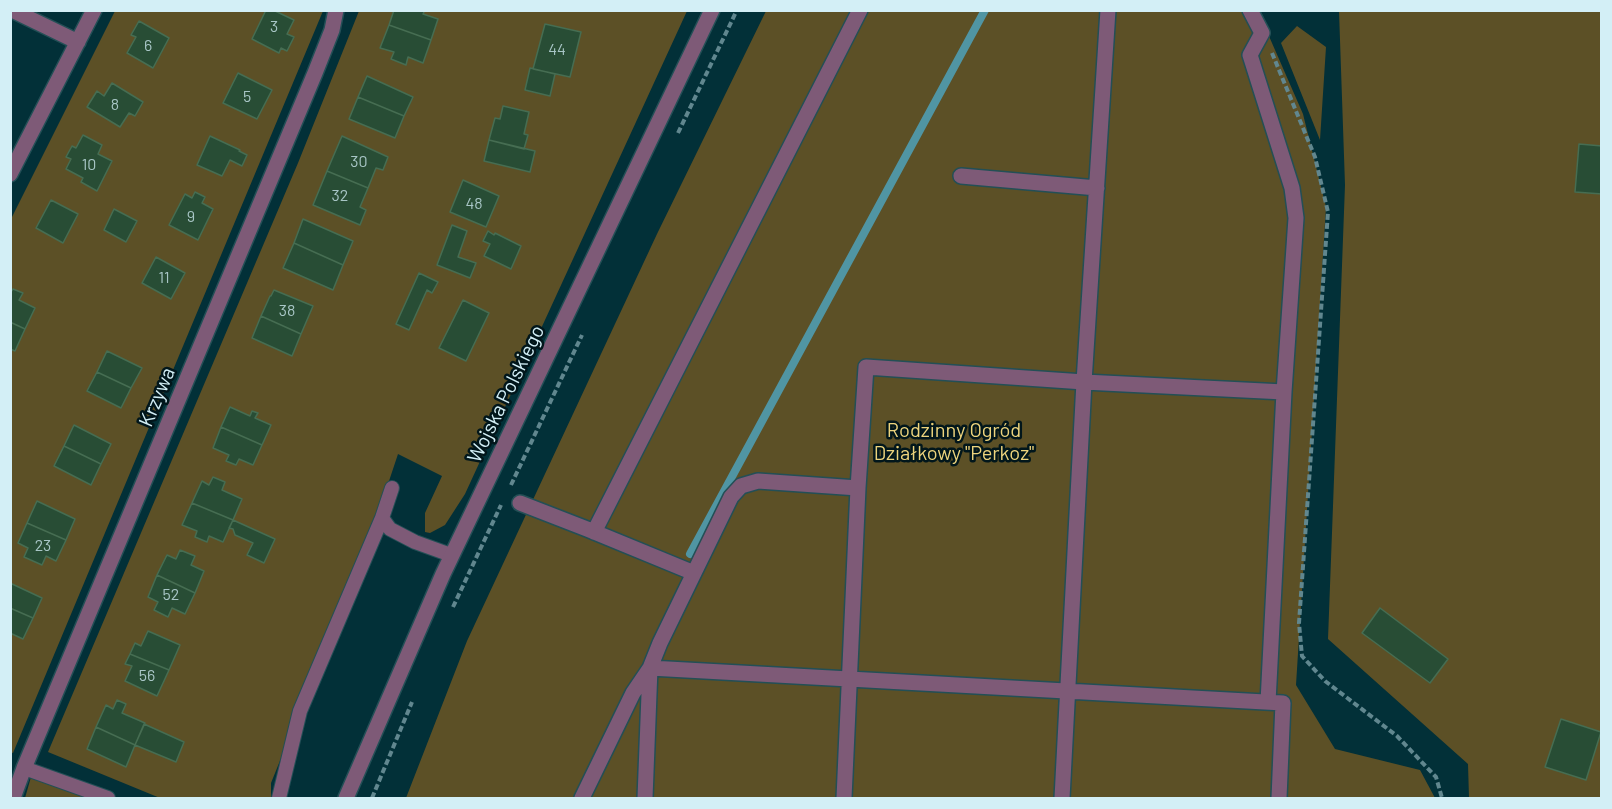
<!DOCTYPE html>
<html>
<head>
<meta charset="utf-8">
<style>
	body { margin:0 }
	#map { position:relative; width:1612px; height:809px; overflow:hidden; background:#023038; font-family:Barlow,sans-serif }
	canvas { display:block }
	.frame { position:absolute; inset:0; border:12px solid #d3eff6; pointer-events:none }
</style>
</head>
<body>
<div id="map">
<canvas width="1612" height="809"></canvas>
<div class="frame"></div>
</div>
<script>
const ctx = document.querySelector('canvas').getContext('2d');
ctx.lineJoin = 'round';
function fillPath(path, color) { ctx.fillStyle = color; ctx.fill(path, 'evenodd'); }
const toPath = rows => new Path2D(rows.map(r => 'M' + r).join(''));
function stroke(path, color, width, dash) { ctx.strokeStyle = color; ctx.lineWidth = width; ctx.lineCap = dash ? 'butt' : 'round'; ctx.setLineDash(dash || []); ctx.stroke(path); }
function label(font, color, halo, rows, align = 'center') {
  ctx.font = font + ' Barlow,sans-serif'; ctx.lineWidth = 5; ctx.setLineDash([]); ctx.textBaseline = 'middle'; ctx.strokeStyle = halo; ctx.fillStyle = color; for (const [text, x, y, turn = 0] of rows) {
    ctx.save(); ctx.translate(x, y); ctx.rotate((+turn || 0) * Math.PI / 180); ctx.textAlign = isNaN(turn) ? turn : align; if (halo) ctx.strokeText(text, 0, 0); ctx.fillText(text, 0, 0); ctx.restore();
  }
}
fillPath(toPath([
	[115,11,323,11,13,753,10,752,10,221],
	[359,11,687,11,465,494,445,525,430,533,425,532,425,513,442,476,398,454,371,535,271,783,271,798,160,798,48,752,298,163],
	[766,11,1258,11,1303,114,1326,207,1296,685,1335,749,1420,770,1435,798,406,798,467,641,657,234],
	[1339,11,1601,11,1601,798,1469,798,1468,764,1328,639,1345,185],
	[1297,26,1326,47,1320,140,1281,43],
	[31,777,89,798,25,798]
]), '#5c5026');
stroke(toPath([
	[690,554,985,10]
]), '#5095a3', 8);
const building = toPath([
	[266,10,273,10,294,20,287,34,294,37,287,51,281,48,279,53,252,39,266,10],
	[394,10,425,10,423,14,438,19,431,40,389,25,394,10],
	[139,21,169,38,153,68,127,53,136,37,131,35,139,21],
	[545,24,581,32,570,77,533,69,545,24],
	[389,25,431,40,423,63,408,57,406,65,391,59,394,52,380,48,389,25],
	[530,68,555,74,550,96,525,90,530,68],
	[238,73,272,90,257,119,223,103,238,73],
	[367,76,413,97,404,116,358,97,367,76],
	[112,83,143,102,135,116,129,113,120,127,87,107,97,91,104,96,112,83],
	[358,97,404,116,395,138,349,119,358,97],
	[503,106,529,112,524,134,528,135,524,149,489,140,495,118,500,119,503,106],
	[83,135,102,145,98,154,112,161,97,191,81,182,83,178,66,169,71,159,66,157,72,146,76,148,83,135],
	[210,136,240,150,239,151,247,155,242,166,230,160,222,176,197,165,210,136],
	[342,136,388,157,383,170,376,168,368,188,327,171,342,136],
	[489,140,535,151,530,172,484,161,489,140],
	[1579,144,1602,146,1602,194,1575,192,1579,144],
	[327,171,368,188,360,207,366,210,360,225,313,205,327,171],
	[463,180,499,196,486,227,450,212,463,180],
	[195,192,205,197,202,203,213,209,198,240,169,225,185,194,192,198,195,192],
	[51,200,78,214,63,243,36,228,51,200],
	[114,209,137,221,126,242,104,230,114,209],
	[303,219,353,241,343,265,294,243,303,219],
	[452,225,467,231,458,257,476,263,470,278,437,265,452,225],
	[488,231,494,235,495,233,521,246,511,269,484,256,490,244,483,241,488,231],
	[294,243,343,265,333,290,283,268,294,243],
	[156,257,185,273,171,299,142,283,156,257],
	[419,273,438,282,432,293,427,290,409,330,396,324,419,273],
	[13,289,23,293,19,300,35,308,25,329,10,322,10,293,13,289],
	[274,290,313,306,301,334,261,316,270,296,271,296,274,290],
	[463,300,489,313,466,361,439,348,463,300],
	[261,316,301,334,292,356,252,338,261,316],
	[10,322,25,329,15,351,10,349,10,322],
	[107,351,142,368,131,388,97,372,107,351],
	[97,372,131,388,121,408,87,391,97,372],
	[230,407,250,416,252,411,258,413,255,418,271,425,262,445,221,427,230,407],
	[74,425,111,444,101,464,64,446,74,425],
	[221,427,262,445,253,465,239,459,236,465,226,461,229,455,213,448,221,427],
	[64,446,101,464,91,485,54,466,64,446],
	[213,477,225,482,222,490,242,499,233,520,192,503,202,481,209,485,213,477],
	[37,501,75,519,66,540,27,523,37,501],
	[192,503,233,520,223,542,209,536,207,542,195,537,197,531,182,525,192,503],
	[233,520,275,539,264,563,247,555,253,543,235,535,233,529,229,528,233,520],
	[27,523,66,540,56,561,46,556,42,565,24,557,28,548,18,543,27,523],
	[180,550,195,556,191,565,204,571,195,593,157,575,167,555,176,559,180,550],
	[157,575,195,593,185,614,172,608,168,617,154,610,158,602,148,597,157,575],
	[10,583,42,598,33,618,10,608,10,583],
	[10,608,33,618,23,639,10,633,10,608],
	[1380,608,1448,659,1430,683,1362,633,1380,608],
	[148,631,180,645,169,670,130,654,135,643,141,646,148,631],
	[130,654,169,670,157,696,125,681,132,666,125,664,130,654],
	[117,700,126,704,122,713,145,723,135,745,96,727,106,705,113,709,117,700],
	[1561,719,1601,732,1586,780,1545,767,1561,719],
	[144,724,184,742,176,762,135,745,144,724],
	[96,727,135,745,126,767,87,749,96,727]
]);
fillPath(building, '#284d35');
stroke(building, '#466d52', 1.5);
const service = toPath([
	[392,488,382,518,390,529,415,542,451,555],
	[24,768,108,798],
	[279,798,300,711,382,518]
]);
const minor = toPath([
	[12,10,78,42],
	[10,174,94,10],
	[961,176,1097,188],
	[520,503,587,529,694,573],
	[594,532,860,10],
	[650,668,1283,703,1279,798],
	[1268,702,1284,392],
	[13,798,24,768,315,73,332,30,336,10],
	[582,798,633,693,650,668,660,643,731,497,741,486,758,481,858,488],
	[645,798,650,668],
	[844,798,858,488,866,367,1084,382,1284,392,1296,218,1292,188,1250,55,1262,33,1250,10],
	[1062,798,1084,382,1108,10]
]);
const tertiary = toPath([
	[346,798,443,574,712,10]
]);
stroke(service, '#234f56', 16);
stroke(minor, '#234f56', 18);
stroke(tertiary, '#234f56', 18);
stroke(toPath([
	[1272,53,1315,157,1328,212,1299,623,1302,656,1325,681,1397,736,1436,777,1442,798],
	[678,133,737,10],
	[511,485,582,335],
	[453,607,501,505],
	[372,798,412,702]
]), '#61878f', 4, [6, 3]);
stroke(service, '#7e5a77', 14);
stroke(minor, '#7e5a77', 15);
stroke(tertiary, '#7e5a77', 15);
label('16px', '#a8c6c6', null, [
	["3",274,27],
	["6",148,46],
	["44",557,50],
	["5",247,97],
	["8",115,105],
	["30",359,162],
	["10",89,165],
	["32",340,196],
	["48",474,204],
	["9",191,217],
	["11",164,278],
	["38",287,311],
	["23",43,546],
	["52",171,595],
	["56",147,676]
]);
label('20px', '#d3eff6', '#01161b', [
	["Wojska Polskiego",506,394,-64],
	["Krzywa",157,397,-67]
]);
label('20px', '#edd47d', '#01161b', [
	["Rodzinny Ogród",954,430],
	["Działkowy \"Perkoz\"",954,453]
]);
</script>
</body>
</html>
